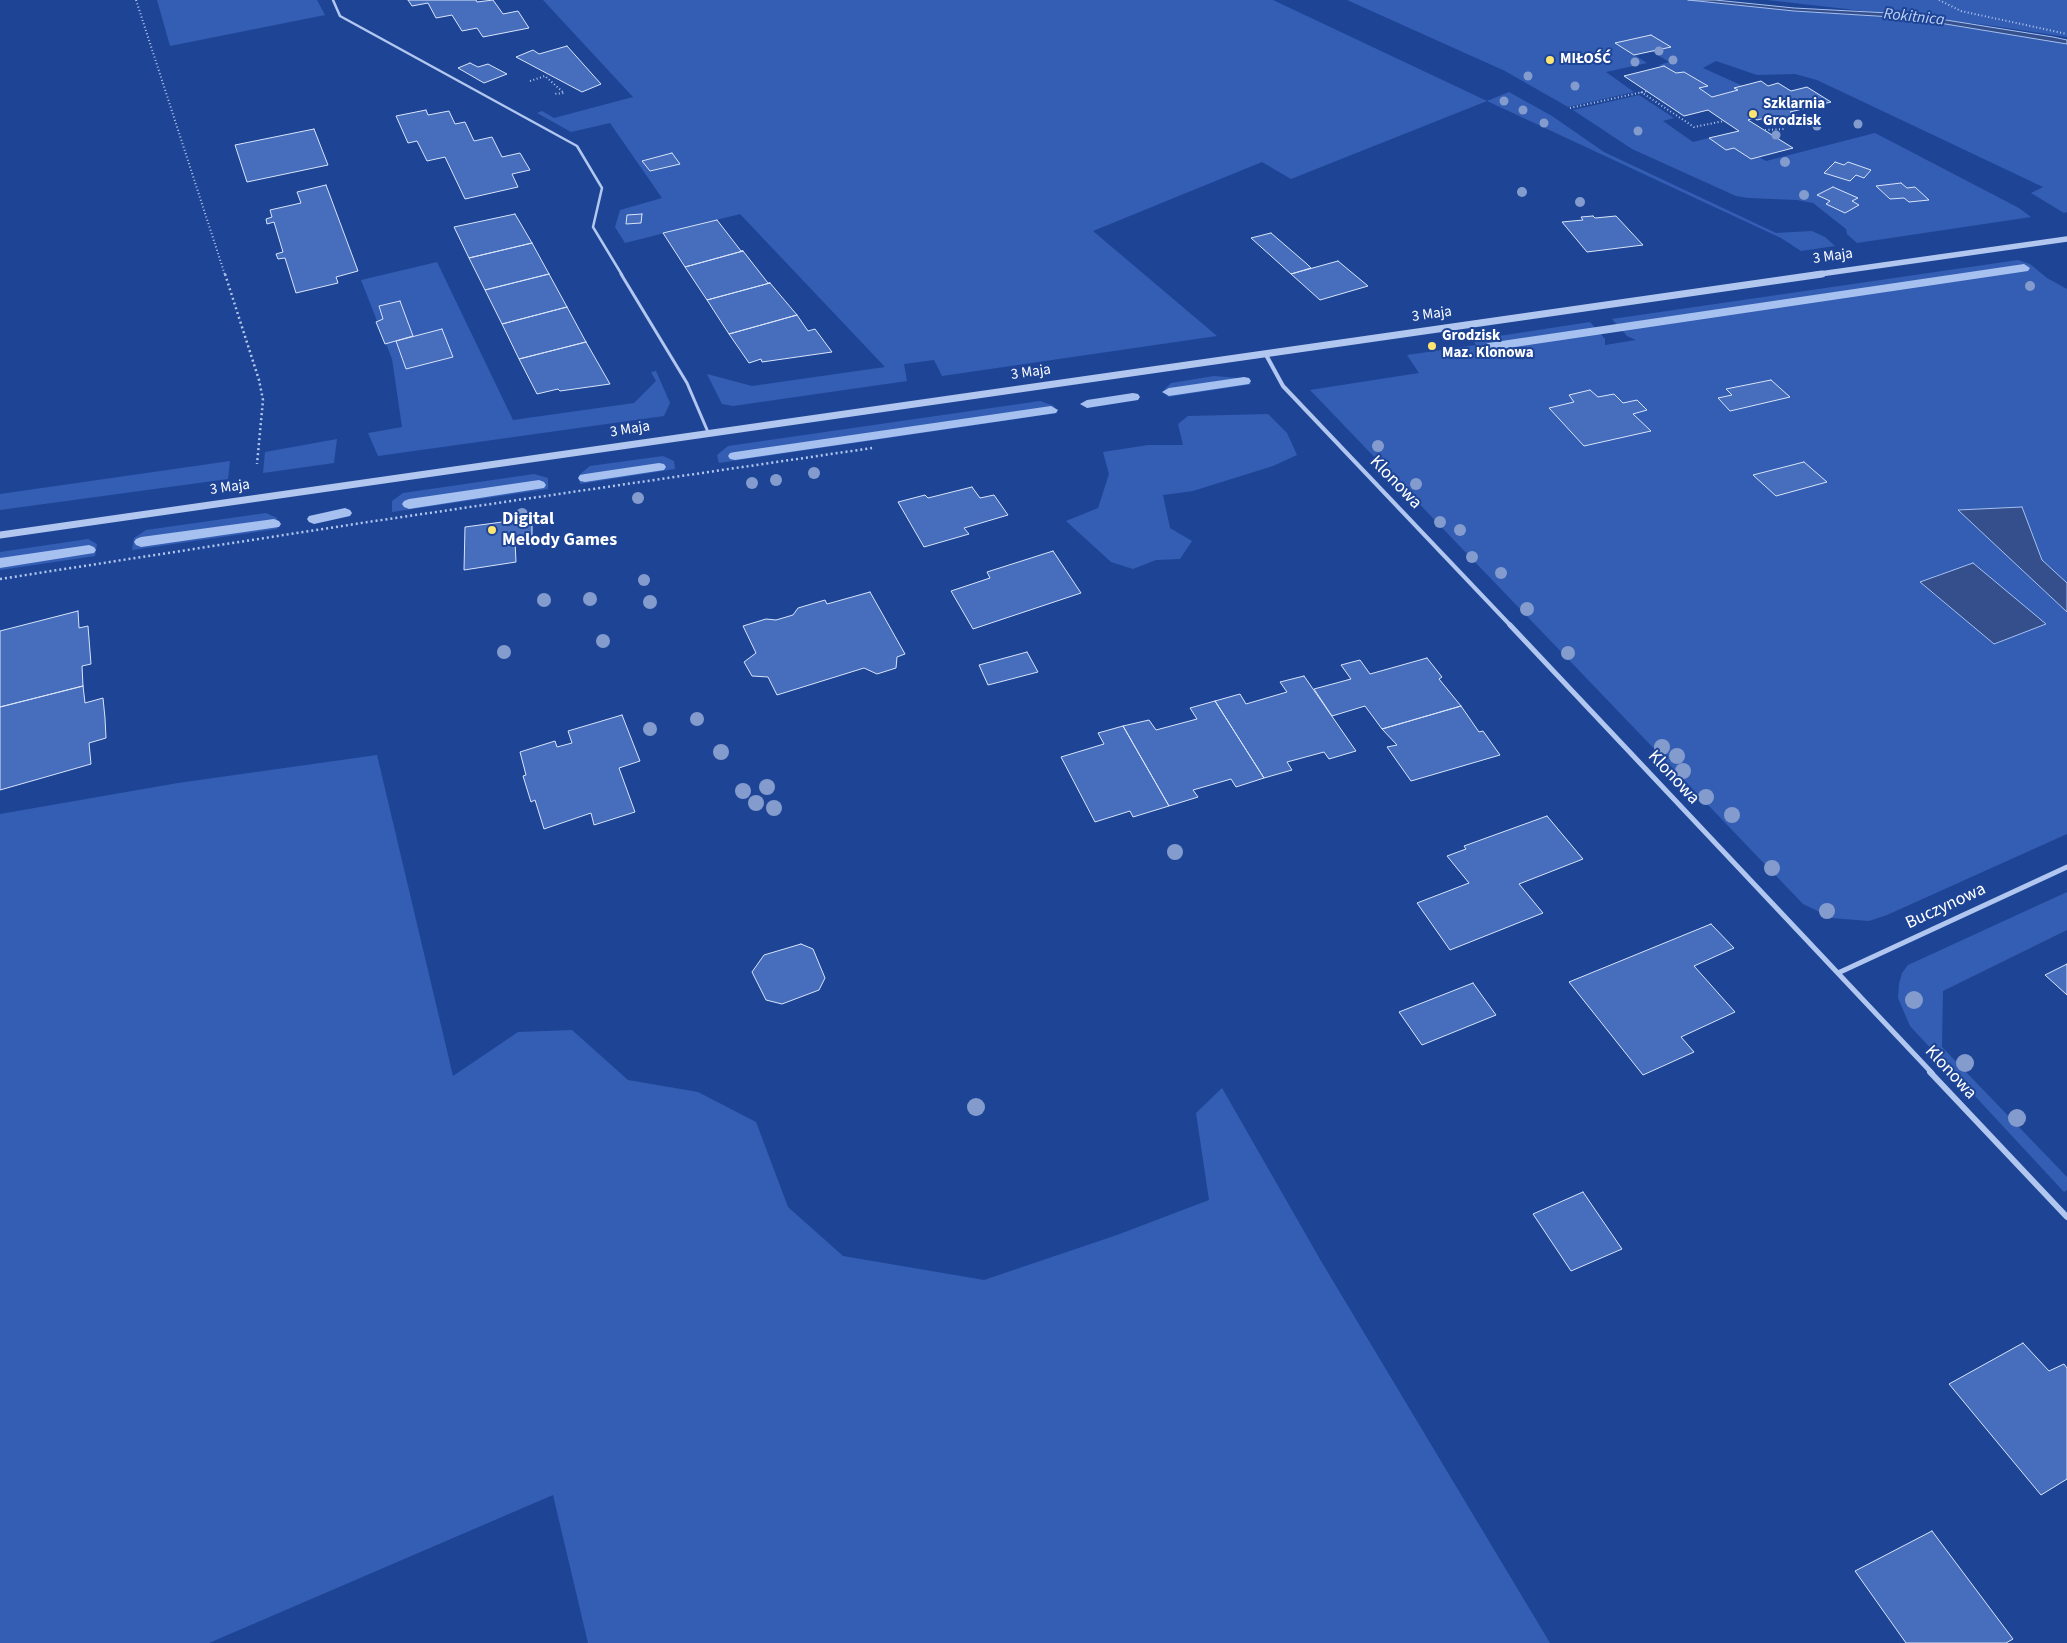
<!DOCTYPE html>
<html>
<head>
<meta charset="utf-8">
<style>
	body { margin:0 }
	canvas { display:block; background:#1e4496 }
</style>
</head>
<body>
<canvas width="2067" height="1643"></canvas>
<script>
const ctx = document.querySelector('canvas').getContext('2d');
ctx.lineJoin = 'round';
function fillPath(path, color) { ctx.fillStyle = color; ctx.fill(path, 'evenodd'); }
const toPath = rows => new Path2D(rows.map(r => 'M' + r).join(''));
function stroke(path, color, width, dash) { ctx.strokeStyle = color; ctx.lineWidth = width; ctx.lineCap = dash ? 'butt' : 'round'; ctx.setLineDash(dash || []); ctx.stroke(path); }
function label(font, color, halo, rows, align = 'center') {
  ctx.font = font + ' "Source Sans 3",sans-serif'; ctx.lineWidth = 4; ctx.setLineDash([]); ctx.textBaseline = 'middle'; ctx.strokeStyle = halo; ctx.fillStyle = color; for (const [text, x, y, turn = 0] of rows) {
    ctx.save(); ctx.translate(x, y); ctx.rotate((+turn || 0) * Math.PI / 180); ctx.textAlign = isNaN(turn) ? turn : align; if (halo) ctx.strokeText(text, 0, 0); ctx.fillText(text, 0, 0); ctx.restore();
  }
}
fillPath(toPath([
	[157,0,317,0,325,15,170,46],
	[543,0,1273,0,1487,101,1509,92,1552,116,1604,152,1776,233,1812,231,1825,237,1835,246,1801,251,1781,238,1487,101,1291,179,1262,162,1093,231,1217,336,942,376,934,360,904,364,907,381,733,406,722,404,707,374,752,386,885,367,740,214,625,243,615,227,620,210,662,198,610,123,571,132,537,113,542,111,554,118,633,97],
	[1347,0,1688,0,1794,11,1909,18,2067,44,2067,212,2064,213,2031,193,2043,187,1817,80,1795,74,1757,75,1716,61,1703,68,1743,86,1735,88,1738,90,1712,97,1699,88,1707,85,1684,72,1676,73,1659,65,1669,62,1651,51,1670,46,1651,35,1616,43,1647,63,1606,72,1634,92,1568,107,1505,71],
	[1767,0,2067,0,2067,37,1987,25],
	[1639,95,1674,118,1663,121,1693,142,1709,138,1726,150,1734,148,1751,159,1759,157,1766,161,1875,133,2019,208,2031,217,1857,243,1847,234,1846,229,1813,203,1797,200,1748,198,1736,196,1632,149,1573,110],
	[1834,162,1844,165,1848,162,1871,170,1864,178,1856,175,1850,181,1825,173],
	[1901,183,1907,188,1928,200,1909,202,1904,198,1890,199,1876,186],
	[1833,187,1857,198,1852,201,1859,205,1845,213,1826,204,1830,201,1817,195],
	[2018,260,2030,264,2047,278,2067,289,2067,834,1887,915,1869,921,1832,918,1803,904,1310,390,1419,373,1407,355,1476,345,1473,340,1590,322,1605,339,1605,345,1636,340,1627,336,1612,319],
	[437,262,513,420,634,403,656,381,651,372,656,371,670,403,664,416,378,456,368,433,402,427,392,359,361,280],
	[1214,376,1239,378,1252,384,1168,397,1164,390,1171,383],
	[1040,401,1054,406,1057,413,719,463,717,455,728,446],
	[1268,414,1287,433,1297,455,1273,466,1193,491,1163,495,1170,528,1192,541,1180,559,1156,560,1133,569,1111,562,1066,521,1098,508,1109,474,1103,452,1148,445,1183,445,1178,424,1188,416],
	[337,439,334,463,263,473,265,452],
	[663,456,674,461,675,469,580,484,579,475,590,466],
	[230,461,228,479,0,510,0,494],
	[534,474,548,478,548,489,392,512,392,501,403,493],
	[266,513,277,518,277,529,132,550,134,538,146,530],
	[88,539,97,544,95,556,0,570,0,552],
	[377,755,453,1076,518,1032,572,1030,628,1080,698,1092,756,1122,788,1207,843,1256,984,1280,1117,1235,1209,1200,1196,1113,1222,1088,1321,1261,1550,1643,588,1643,553,1495,209,1643,0,1643,0,814,178,783],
	[2067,892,2067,930,1943,991,1942,1047,2067,1177,2067,1190,2064,1192,1910,1026,1898,998,1899,984,1902,973,1908,965]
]), '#335eb3');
const water = toPath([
	[1688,0,1715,0,1794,8,1908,14,2053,37,2067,40,2067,44,1909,18,1794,11,1688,0],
	[2022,507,2042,560,2067,583,2067,612,1958,510,2022,507],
	[1973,563,2046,624,1994,644,1920,582,1973,563]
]);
fillPath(water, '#344f8b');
stroke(water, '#a6c0f0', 1);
fillPath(toPath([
	[2024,264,2030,268,2028,271,1488,351,1482,347,1488,343,2024,264],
	[1244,377,1249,378,1251,381,1249,384,1169,396,1162,392,1169,388,1244,377],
	[1133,393,1138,394,1140,397,1138,400,1087,408,1080,404,1087,400,1133,393],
	[1051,406,1058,410,1056,413,735,460,730,459,728,456,730,453,735,452,1051,406],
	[659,463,664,464,666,467,664,470,585,482,580,481,578,478,580,475,585,474,659,463],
	[539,480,544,482,546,485,544,488,409,509,404,507,402,504,404,501,409,499,539,480],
	[345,508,350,510,352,513,350,516,314,524,309,522,307,519,309,516,345,508],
	[274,519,279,521,281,524,279,527,141,547,136,545,134,542,136,539,141,537,274,519],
	[89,545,94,547,96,550,94,553,0,568,0,558,89,545]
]), '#a6c0f0');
const building = toPath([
	[408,0,476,0,477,2,493,0,503,14,518,11,529,28,483,37,477,28,462,31,452,15,436,18,428,3,412,6,408,0],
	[1651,35,1671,47,1634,55,1615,43,1651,35],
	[567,46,601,84,582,92,516,57,533,50,539,54,567,46],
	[470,63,478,67,488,64,507,74,484,83,458,68,470,63],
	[1664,66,1676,73,1684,72,1708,86,1699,88,1712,97,1738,90,1734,88,1761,81,1768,86,1778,83,1791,91,1807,87,1831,102,1790,112,1800,117,1782,122,1773,116,1757,120,1754,118,1748,120,1793,148,1751,159,1734,148,1726,150,1709,138,1739,131,1724,121,1708,110,1684,116,1624,76,1664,66],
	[426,110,428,115,449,111,455,124,465,122,474,141,492,137,502,157,520,153,530,170,512,174,518,187,465,199,445,157,427,161,417,141,408,143,396,116,426,110],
	[314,129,328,165,247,182,235,145,314,129],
	[672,153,680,164,650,171,642,161,672,153],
	[1835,162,1844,165,1848,162,1871,170,1864,178,1856,175,1850,181,1824,173,1835,162],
	[1901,183,1907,188,1915,187,1929,200,1909,202,1904,198,1890,199,1876,186,1901,183],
	[326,185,358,271,336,277,338,283,296,293,285,258,278,259,276,254,283,252,274,222,267,224,266,219,272,217,270,210,301,203,297,192,326,185],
	[1833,187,1858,198,1852,201,1859,205,1845,213,1826,204,1830,201,1817,195,1833,187],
	[515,214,532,243,469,258,454,227,515,214],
	[642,214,641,223,626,224,627,215,642,214],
	[1593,216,1595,218,1616,216,1643,245,1587,252,1562,222,1583,220,1581,217,1593,216],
	[717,220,741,251,743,251,685,267,663,233,717,220],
	[1271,233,1307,264,1311,268,1291,274,1251,238,1271,233],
	[532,243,549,274,485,290,469,258,532,243],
	[743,251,768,283,770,283,707,300,685,267,743,251],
	[1338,261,1368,286,1320,300,1291,274,1338,261],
	[549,274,567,307,502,324,485,290,549,274],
	[770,283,797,315,729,334,707,300,770,283],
	[400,301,413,336,385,344,376,322,383,319,379,306,400,301],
	[567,307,586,342,519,359,502,324,567,307],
	[797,315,808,331,815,329,832,352,762,362,761,359,749,363,729,334,797,315],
	[442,329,453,357,406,369,396,341,442,329],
	[586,342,610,384,560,391,558,389,537,394,519,359,586,342],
	[1771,380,1790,397,1730,411,1718,398,1732,395,1726,389,1771,380],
	[1590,390,1598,397,1614,394,1623,403,1637,400,1647,410,1633,414,1651,431,1584,446,1549,408,1574,402,1569,395,1590,390],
	[1804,462,1827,482,1776,496,1753,475,1804,462],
	[972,487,980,498,994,495,1008,515,964,528,969,534,924,547,898,502,925,495,928,498,972,487],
	[532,518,532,539,515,541,516,562,464,570,465,527,532,518],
	[1053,551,1081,593,973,629,951,591,990,578,987,572,1053,551],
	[870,592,905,654,897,657,896,668,877,674,864,668,777,695,768,677,752,676,744,662,756,653,743,626,766,619,776,620,793,615,798,608,825,600,827,604,870,592],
	[78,611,79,628,88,626,91,664,82,666,83,686,0,707,0,631,78,611],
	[1027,652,1038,672,988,685,979,665,1027,652],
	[1427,658,1442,677,1439,679,1461,706,1382,729,1365,706,1332,716,1314,689,1351,679,1341,665,1360,660,1370,674,1427,658],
	[1304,676,1356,751,1329,759,1324,752,1287,762,1292,770,1264,778,1215,701,1240,694,1246,704,1287,692,1280,682,1304,676],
	[83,686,85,703,103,698,105,718,106,738,89,743,91,764,0,790,0,707,83,686],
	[1215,701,1264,778,1236,787,1231,779,1193,790,1198,797,1169,806,1123,726,1149,720,1156,730,1197,719,1190,708,1215,701],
	[1461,706,1479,732,1483,731,1500,755,1411,781,1387,747,1397,745,1382,729,1461,706],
	[622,715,640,761,619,768,635,812,594,825,591,813,544,829,535,800,531,802,523,776,526,775,520,752,555,741,557,747,572,743,568,731,622,715],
	[1123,726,1169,806,1133,817,1130,811,1095,822,1061,757,1104,744,1098,733,1123,726],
	[1547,816,1583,859,1519,884,1543,913,1450,950,1417,903,1469,883,1447,856,1466,849,1464,846,1547,816],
	[1711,924,1734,948,1694,966,1735,1012,1681,1037,1694,1052,1643,1075,1569,982,1711,924],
	[801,944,813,949,825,978,819,990,782,1004,766,1000,752,972,764,955,801,944],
	[2067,964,2067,995,2045,975,2067,964],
	[1473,983,1496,1015,1422,1045,1399,1012,1473,983],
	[1583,1192,1622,1249,1571,1271,1533,1214,1583,1192],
	[2023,1343,2049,1371,2064,1364,2067,1368,2067,1479,2041,1495,1949,1384,2023,1343],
	[1932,1531,2013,1639,2006,1643,1906,1643,1855,1571,1932,1531]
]);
fillPath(building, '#476ebc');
stroke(building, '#d8e4fa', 1);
stroke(toPath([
	[136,0,225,275],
	[1939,0,1961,11,2067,34],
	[530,81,545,76,564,93,554,94],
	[1641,92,1694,127,1724,121],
	[1570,108,1647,91],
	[1791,120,1800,126],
	[1765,130,1785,129]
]), '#b2c7ef', 2, [1, 2.5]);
stroke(toPath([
	[225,274,259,380,263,400,257,464],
	[0,579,368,522,872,448]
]), '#b2c7ef', 2.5, [2, 3]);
stroke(toPath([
	[333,0,340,16,577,146,602,188,593,227,622,275]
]), '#b2c7ef', 2.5);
stroke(toPath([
	[621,274,687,383,708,432]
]), '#b2c7ef', 3);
stroke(toPath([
	[1265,353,1283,386,1511,626]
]), '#b2c7ef', 4);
stroke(toPath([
	[1510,625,1932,1073],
	[1838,973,2067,867]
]), '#b2c7ef', 5);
stroke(toPath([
	[1930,1072,2067,1217]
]), '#b2c7ef', 6);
stroke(toPath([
	[1813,275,2067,239]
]), '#b2c7ef', 5.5);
stroke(toPath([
	[0,535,1822,274]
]), '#b2c7ef', 7);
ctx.fillStyle = '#849ccd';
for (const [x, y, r] of [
	[1659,51,4.5],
	[1673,60,4.5],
	[1635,62,4.5],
	[1528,76,4.5],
	[1575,86,4.5],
	[1504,101,4.5],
	[1523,110,4.5],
	[1544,123,4.5],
	[1858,124,4.5],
	[1817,126,4.5],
	[1638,131,4.5],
	[1776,135,4.5],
	[1785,162,5],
	[1522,192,5],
	[1804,195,5],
	[1580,202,5],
	[2030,286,5],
	[1378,446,6],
	[814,473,6],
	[776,480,6],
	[752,483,6],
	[1416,484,6],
	[638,498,6],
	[522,514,6],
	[1440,522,6],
	[1460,530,6],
	[1472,557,6],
	[1501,573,6],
	[644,580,6],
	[590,599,7],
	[544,600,7],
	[650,602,7],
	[1527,609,7],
	[603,641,7],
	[504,652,7],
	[1568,653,7],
	[697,719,7],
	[650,729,7],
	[1662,747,8],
	[721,752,8],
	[1677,756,8],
	[1683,771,8],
	[767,787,8],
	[743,791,8],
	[1706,797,8],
	[756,803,8],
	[774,808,8],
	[1732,815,8],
	[1175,852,8],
	[1772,868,8],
	[1827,911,8],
	[1914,1000,9],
	[1965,1063,9],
	[976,1107,9],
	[2017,1118,9]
]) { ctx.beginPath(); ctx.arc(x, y, r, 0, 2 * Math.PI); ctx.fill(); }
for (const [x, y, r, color] of [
	[1550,60,5,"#fde572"],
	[1753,114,5,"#fde572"],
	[1432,346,5,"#fde572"],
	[492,530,5,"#fde572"]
]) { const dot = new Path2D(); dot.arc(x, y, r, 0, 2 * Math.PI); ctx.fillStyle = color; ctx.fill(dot); stroke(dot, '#1e4496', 2); }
label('bold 15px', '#fff', '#1e4496', [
	["MIŁOŚĆ",1560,60],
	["Szklarnia",1763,105],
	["Grodzisk",1763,122],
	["Grodzisk",1442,337],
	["Maz. Klonowa",1442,354]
], 'left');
label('15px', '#fff', '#1e4496', [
	["3 Maja",1833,257,-8],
	["3 Maja",1432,315,-8],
	["3 Maja",1031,373,-8],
	["3 Maja",630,430,-9],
	["3 Maja",230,488,-8]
]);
label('italic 16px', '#bfd1f5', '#1e4496', [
	["Rokitnica",1914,18,6]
]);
label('18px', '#fff', '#1e4496', [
	["Klonowa",1395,483,46],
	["Klonowa",1673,778,47],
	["Buczynowa",1946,907,-25],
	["Klonowa",1950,1073,47]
]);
label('bold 18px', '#fff', '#1e4496', [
	["Digital",502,520],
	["Melody Games",502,541]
], 'left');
</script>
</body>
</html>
